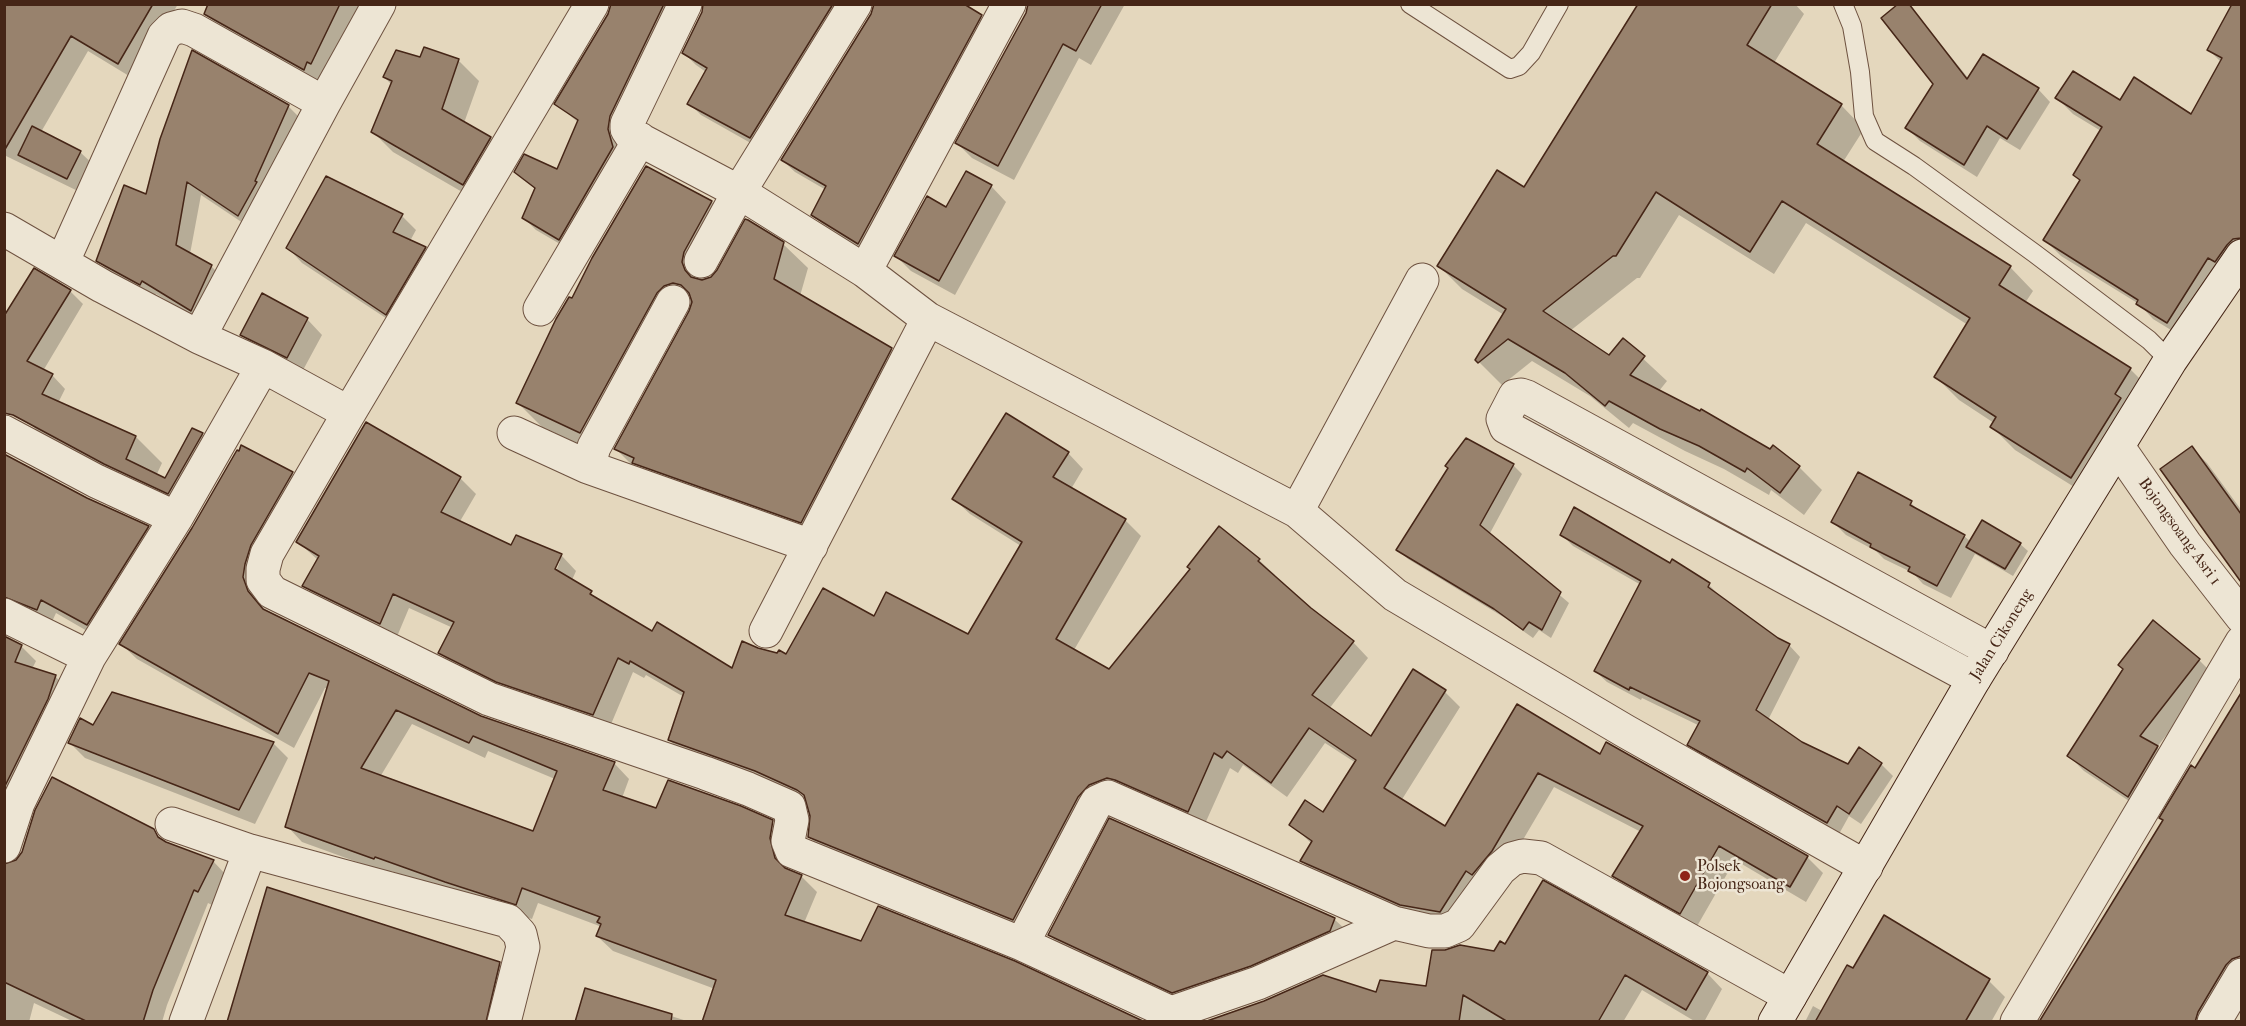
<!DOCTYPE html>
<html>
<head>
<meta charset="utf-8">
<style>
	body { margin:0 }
	#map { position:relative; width:2246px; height:1026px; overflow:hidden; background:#e4d7bd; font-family:"IM FELL French Canon",serif }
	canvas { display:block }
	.frame { position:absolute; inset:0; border:6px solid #462617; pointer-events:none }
</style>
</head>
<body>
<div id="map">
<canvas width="2246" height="1026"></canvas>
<div class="frame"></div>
</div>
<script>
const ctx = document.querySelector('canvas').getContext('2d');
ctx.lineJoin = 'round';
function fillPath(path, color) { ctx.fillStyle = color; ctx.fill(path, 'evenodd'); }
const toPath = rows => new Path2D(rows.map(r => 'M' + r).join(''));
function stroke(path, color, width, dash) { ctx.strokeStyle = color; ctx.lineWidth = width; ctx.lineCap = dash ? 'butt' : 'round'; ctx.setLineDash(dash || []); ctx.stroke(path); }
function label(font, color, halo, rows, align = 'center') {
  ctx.font = font + ' "IM FELL French Canon",serif'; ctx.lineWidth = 5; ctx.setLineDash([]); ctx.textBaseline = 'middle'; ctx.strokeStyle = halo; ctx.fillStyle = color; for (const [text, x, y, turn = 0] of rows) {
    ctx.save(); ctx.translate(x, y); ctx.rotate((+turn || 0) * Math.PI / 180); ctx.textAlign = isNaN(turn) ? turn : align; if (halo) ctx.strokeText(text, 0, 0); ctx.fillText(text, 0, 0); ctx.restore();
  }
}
fillPath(toPath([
	[4,4,178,4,134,79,88,51,41,132,80,152,97,168,84,194,4,155],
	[209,4,363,4,319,84,221,29,206,14],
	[612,4,683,4,572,251,536,230,524,218,536,190,516,172,557,171,579,123,556,104,610,14],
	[705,4,853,4,763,150,701,115,689,103,706,72,696,65,684,53,703,13],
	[1029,4,1125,4,1091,65,1079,58,1014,180,972,158,957,143,1027,13],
	[1640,4,1795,4,1804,14,1774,63,1841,105,1864,129,1843,162,2010,267,2033,291,2025,303,2130,369,2153,392,2095,500,2015,450,1992,427,1994,423,1959,400,1936,377,1968,325,1806,223,1774,274,1679,215,1640,278,1637,278,1570,331,1610,357,1623,340,1667,381,1659,391,1799,467,1822,490,1804,515,1771,490,1769,495,1724,469,1685,451,1633,423,1629,428,1590,396,1532,361,1502,385,1477,360,1504,315,1462,289,1439,266,1525,189],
	[1908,4,1969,79,2038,89,2050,102,2020,150,2000,138,1977,177,1920,141,1907,128,1935,84],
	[873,14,981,17,993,29,871,255,825,227,812,214,826,190,795,172,782,160],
	[2226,18,2242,27,2242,262,2184,338,2153,319,2139,304,2061,256,2045,240,2081,181,2075,175,2101,131,2073,114,2057,98,2120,102,2192,116,2221,62,2209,50],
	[425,49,459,61,479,81,464,123,491,138,511,158,483,204,393,152,373,132,392,85,384,77,421,59],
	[288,106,302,120,252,229,201,195,190,254,211,266,225,280,206,324,156,294,154,298,112,274,97,260,147,196],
	[647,168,712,202,736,227,707,280,783,244,808,268,800,296,891,349,915,374,826,546,640,473,616,449,692,309,681,317,605,456,542,427,518,403,572,300],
	[991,186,1006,202,955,295,911,271,896,256],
	[402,216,416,230,410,241,425,248,440,262,401,328,302,263,288,248],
	[70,291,83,304,43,371,52,375,65,389,58,403,136,437,162,463,156,476,166,480,202,434,228,460,195,519,58,451,4,398],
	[307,319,322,335,302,372,257,350,242,335],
	[366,424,460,478,476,494,459,523,512,547,561,555,576,571,572,580,598,600,652,633,733,671,757,649,787,656,875,618,969,636,1021,546,970,514,954,499,1068,453,1083,469,1071,489,1125,520,1141,536,1074,650,1110,670,1192,569,1219,528,1259,560,1275,575,1274,577,1310,609,1353,642,1368,658,1329,709,1371,738,1445,692,1460,707,1401,801,1446,829,1517,706,1601,756,1807,857,1823,873,1806,902,1735,860,1696,928,1629,891,1614,876,1641,832,1554,787,1507,867,1455,927,1417,920,1317,876,1302,861,1312,844,1291,824,1324,814,1356,763,1325,743,1287,797,1243,765,1238,773,1230,768,1204,826,1104,801,1029,935,825,852,809,837,812,816,807,802,772,787,685,756,669,740,684,697,646,675,644,678,633,672,609,729,456,668,440,653,453,628,409,608,396,639,320,601,304,586,318,560,298,542],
	[557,561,560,561,554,577,551,576],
	[2192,448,2207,463,2242,511,2242,583,2162,469],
	[1513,465,1522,474,1489,535,1569,603,1551,638,1539,630,1533,638,1505,618,1408,559,1398,550],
	[292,473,308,489,258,593,265,611,480,717,614,763,629,779,622,798,656,810,772,822,788,837,785,855,789,872,802,877,817,892,804,923,862,943,1014,963,715,989,613,951,597,936,602,927,538,903,532,919,462,897,391,871,390,874,302,842,287,826,329,689,325,688,294,748,137,659,121,644],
	[412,724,485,758,488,751,555,779,533,832,380,777],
	[4,483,87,499,148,527,162,542,101,639,56,613,51,624,4,618],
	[1911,503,1921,513,1964,536,1971,542,2020,544,2028,551,2013,576,1975,554,1951,598,1923,584,1913,573,1884,559,1876,551,1846,535,1833,522],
	[1562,535,1670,565,1709,585,1720,596,1777,639,1789,645,1800,657,1768,720,1801,743,1848,766,1859,750,1881,764,1893,776,1861,824,1849,816,1839,834,1700,756,1689,744,1700,726,1642,698,1641,700,1607,682,1595,671,1641,585,1573,546],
	[4,638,21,646,36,661,32,669,55,676,69,691,4,842],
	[2199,660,2214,675,2157,747,2173,763,2144,811,2084,771,2069,756],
	[2242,696,2242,982,2218,1022,2040,1022],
	[94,727,273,743,288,758,255,824,85,758,70,743],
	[154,831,166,844,213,861,227,876,212,905,208,903,167,1005,162,1022,74,1022,34,1003,29,1022,4,1022,4,965],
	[1885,917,1989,981,2005,997,1991,1022,1805,1022,1813,1006,1822,1011,1853,970],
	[1334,919,1346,930,1185,1004,1061,947,1050,935],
	[1506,946,1707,973,1722,989,1704,1022,1696,1022,1642,990,1623,1022,1208,1022,1427,988],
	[499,963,514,978,503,1022,229,1022],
	[586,989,690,1022,577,1022]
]), '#0003');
const building = toPath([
	[4,4,153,4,118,64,71,36,4,151,4,4],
	[208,4,340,4,311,64,307,62,304,70,204,14,208,4],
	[611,4,664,4,610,116,608,129,613,147,559,240,522,218,535,188,514,172,524,154,557,169,578,120,554,104,608,14,611,4],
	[703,4,833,4,750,138,687,104,707,68,682,53,702,12,703,4],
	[874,4,964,4,982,15,858,244,811,215,826,186,781,160,871,14,874,4],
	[1028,4,1102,4,1076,51,1063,44,998,166,955,143,1026,13,1028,4],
	[1638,4,1772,4,1747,45,1842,104,1817,144,2011,266,1999,285,2131,368,2115,394,2121,398,2071,478,1990,427,1996,417,1934,377,1970,318,1782,201,1750,252,1656,192,1616,256,1613,256,1543,311,1609,355,1623,338,1645,356,1630,375,1700,411,1701,409,1770,449,1773,445,1800,466,1780,493,1747,468,1745,472,1699,446,1660,429,1609,401,1605,406,1565,373,1508,339,1478,363,1475,360,1506,309,1437,266,1497,170,1524,187,1638,4],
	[1898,4,1909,4,1967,79,1983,54,2039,88,2007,139,1987,126,1964,165,1905,128,1933,84,1881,18,1898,4],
	[2232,4,2241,4,2241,238,2233,239,2227,245,2215,262,2208,258,2167,323,2136,304,2138,300,2043,240,2080,180,2073,175,2102,127,2055,98,2073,71,2120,100,2134,77,2191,114,2222,58,2207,50,2232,4],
	[424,47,459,59,442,109,491,137,463,185,371,132,392,81,383,77,396,50,420,57,424,47],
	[192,50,289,105,255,181,257,182,238,216,187,182,176,245,212,265,191,311,142,281,140,285,96,261,124,185,146,194,160,139,192,50],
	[32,126,81,151,67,179,18,155,32,126],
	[646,166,712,201,684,252,682,262,685,270,691,277,702,280,711,277,717,270,745,219,748,220,784,242,774,279,892,348,801,523,632,463,634,458,614,449,689,311,692,302,689,293,681,285,673,283,664,286,657,293,580,433,516,403,556,319,569,297,572,298,592,258,646,166],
	[966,171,992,185,939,281,894,256,927,196,946,207,966,171],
	[326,176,403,214,393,232,426,247,386,315,286,248,326,176],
	[34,268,71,290,27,361,53,374,42,394,136,436,126,459,165,478,192,428,203,433,168,494,104,464,13,415,4,413,4,316,34,268],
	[262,293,308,318,287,358,240,335,262,293],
	[1006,413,1069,452,1053,477,1126,519,1056,639,1109,669,1190,569,1187,567,1219,526,1260,559,1258,561,1311,608,1354,641,1312,695,1371,736,1413,669,1446,690,1384,788,1445,826,1517,704,1600,754,1606,742,1808,856,1790,887,1719,846,1680,914,1612,876,1643,826,1538,773,1492,851,1472,875,1466,871,1440,912,1400,905,1300,861,1312,841,1289,825,1305,800,1323,812,1356,760,1309,728,1271,783,1227,751,1222,758,1214,753,1188,812,1115,780,1107,778,1089,785,1078,797,1013,920,808,837,810,816,804,795,797,790,755,771,668,740,684,692,630,661,629,664,618,658,593,715,496,682,438,653,454,622,393,594,380,624,302,586,319,556,296,542,366,422,461,477,441,512,511,545,516,535,562,554,555,569,592,591,590,594,652,631,657,622,732,668,742,641,758,648,777,653,779,650,786,654,823,588,874,616,886,592,968,634,1022,542,952,499,1006,413],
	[1466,438,1514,464,1480,525,1561,592,1542,630,1529,622,1523,630,1494,609,1396,550,1448,468,1445,466,1466,438],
	[241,445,293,472,251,545,245,564,243,577,248,591,263,609,481,716,615,762,603,790,656,808,668,780,741,806,773,820,770,838,775,858,785,868,802,875,785,915,861,941,878,906,1015,961,1145,1022,702,1022,716,980,596,936,601,924,597,922,600,917,522,888,516,905,445,882,375,857,374,859,285,827,329,681,309,673,278,734,119,644,192,528,237,450,239,451,241,445],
	[396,710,469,743,473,736,557,771,533,831,361,768,396,710],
	[2192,446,2241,514,2241,582,2160,469,2192,446],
	[4,454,87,498,149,526,87,625,41,600,37,610,4,597,4,454],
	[1858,472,1912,501,1910,505,1965,535,1937,586,1908,571,1910,567,1870,547,1871,544,1831,522,1858,472],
	[1574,507,1670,563,1672,559,1710,583,1708,587,1778,638,1790,644,1756,710,1802,742,1848,764,1859,747,1882,763,1849,814,1837,806,1827,823,1687,745,1700,721,1630,687,1629,690,1594,671,1641,581,1560,535,1574,507],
	[1982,520,2021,543,2005,569,1966,547,1982,520],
	[2153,620,2200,659,2140,736,2158,746,2128,797,2067,756,2123,669,2118,665,2153,620],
	[4,636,22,645,15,662,56,675,48,699,4,788,4,636],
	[112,692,274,742,239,810,68,743,80,718,93,725,112,692],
	[2241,693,2241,956,2232,959,2226,965,2198,1012,2195,1022,2039,1022,2163,820,2159,818,2191,765,2195,768,2241,693],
	[52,777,154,829,158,837,166,842,214,860,198,892,194,890,153,990,143,1022,88,1022,4,982,4,864,16,860,22,852,35,810,52,777],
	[1109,818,1335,918,1330,931,1251,966,1172,993,1048,935,1109,818],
	[1543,880,1708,972,1686,1010,1625,975,1598,1022,1508,1022,1463,995,1459,1022,1204,1022,1264,1001,1323,975,1376,992,1380,980,1426,986,1432,950,1445,950,1460,945,1494,951,1500,941,1505,944,1543,880],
	[267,887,500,962,486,1022,227,1022,267,887],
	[1884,915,1990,979,1965,1022,1815,1022,1847,965,1853,968,1884,915],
	[585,988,672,1014,671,1022,575,1022,585,988]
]);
fillPath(building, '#98826d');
stroke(building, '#462617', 1.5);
const lane = toPath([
	[1410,4,1510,69,1519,66,1531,53,1559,4],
	[1843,4,1852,26,1860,72,1864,116,1875,141,1914,166,2034,253,2149,340,2170,361]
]);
const street = toPath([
	[685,4,627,124,627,129,631,135,739,192,865,271,928,319,1297,511,1395,595,1625,731,1866,867],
	[4,229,102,286,199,337,263,366,349,413,267,554,263,569,263,580,272,592,489,699,705,773,748,789,789,807,792,820,788,841,792,851,1022,944],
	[63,261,164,36,171,29,182,26,194,30,324,103],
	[701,261,739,192,855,4],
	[865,271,1009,4],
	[673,302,594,447,588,467,811,546],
	[540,309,640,139],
	[199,337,324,103,379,4],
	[349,413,592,4],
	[4,432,96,481,176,518,89,657,4,615],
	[514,433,588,467],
	[2118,447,2185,544,2242,617],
	[1297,511,1422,280],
	[176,518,263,366],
	[766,631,928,319],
	[1974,679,1506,427,1503,419,1515,396,1521,395,1527,397,1992,651],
	[172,824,250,851,508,921,520,934,523,947,504,1022],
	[4,846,18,803,89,657],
	[1394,923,1258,983,1171,1013,1022,944,1094,807,1097,802,1108,797,1394,923,1429,931,1445,931,1459,925,1500,869,1512,859,1523,856,1541,858,1790,996],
	[186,1022,250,851],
	[2017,1022,2242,642],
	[2214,1022,2242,975]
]);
const secondary = toPath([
	[1775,1022,1974,679,2170,361,2242,256]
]);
stroke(lane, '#6e5240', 20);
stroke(street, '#6e5240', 35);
stroke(secondary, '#462617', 35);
stroke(lane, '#ede5d4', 18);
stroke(street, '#ede5d4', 33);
stroke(secondary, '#ede5d4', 33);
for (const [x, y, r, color] of [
	[1685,876,6,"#8f2418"]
]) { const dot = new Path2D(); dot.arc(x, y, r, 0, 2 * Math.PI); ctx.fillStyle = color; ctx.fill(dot); stroke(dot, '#ede5d4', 2); }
label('16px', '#462617', '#ede5d4', [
	["Bojongsoang Asri 1",2179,532,54],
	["Jalan Cikoneng",2002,635,-58]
]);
label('16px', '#462617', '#ede5d4', [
	["Polsek",1697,867],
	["Bojongsoang",1697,885]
], 'left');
</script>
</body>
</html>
